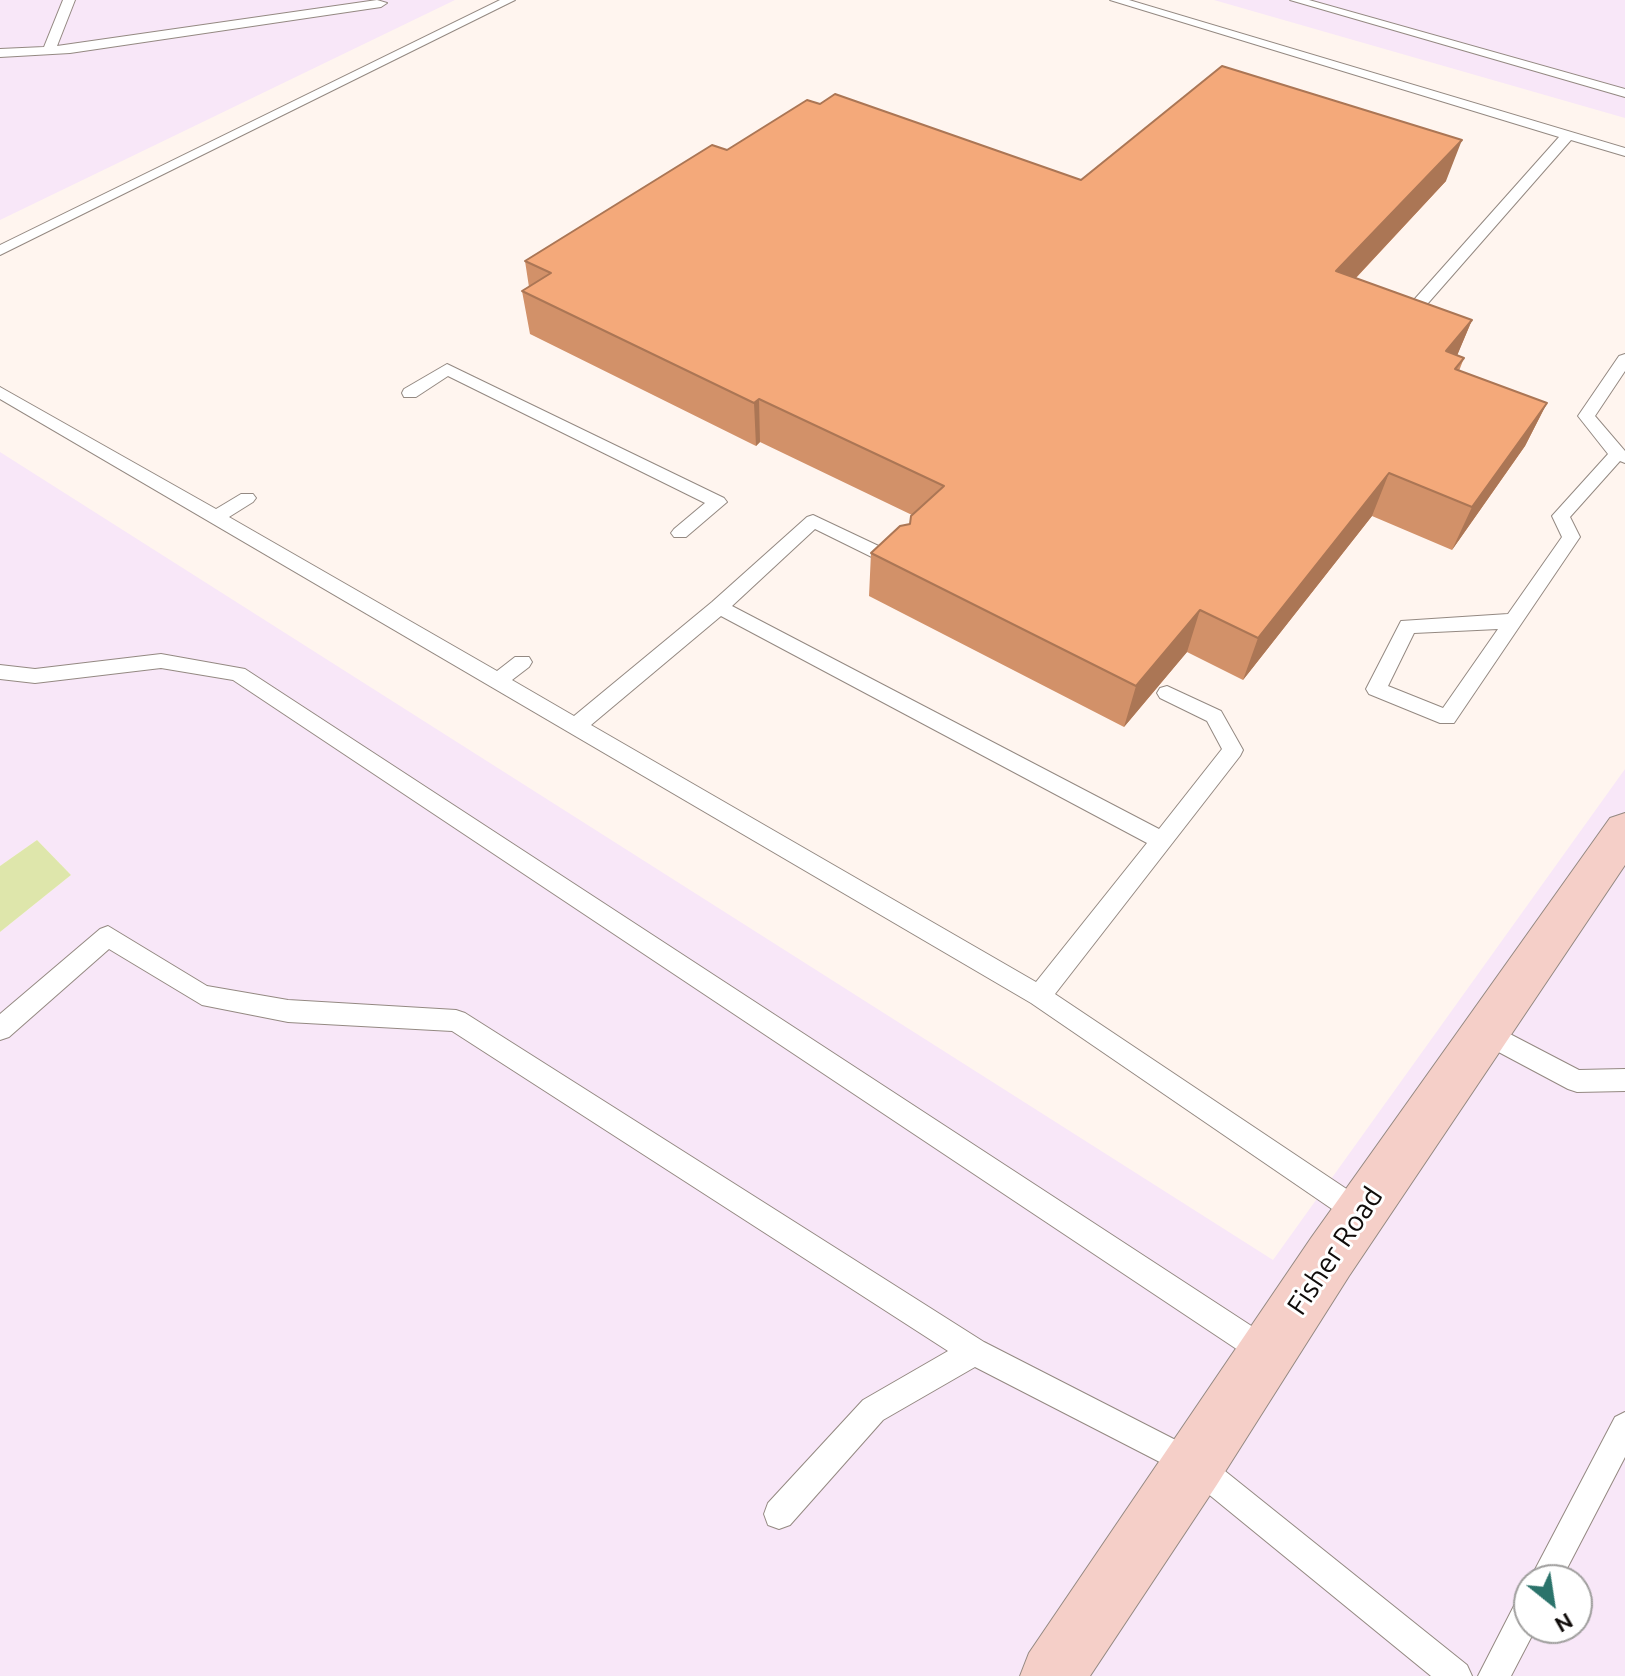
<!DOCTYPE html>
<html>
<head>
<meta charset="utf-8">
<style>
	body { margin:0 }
	#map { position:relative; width:1625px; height:1676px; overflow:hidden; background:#fff5ef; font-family:Ubuntu,sans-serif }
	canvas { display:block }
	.north { position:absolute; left:1513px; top:1564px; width:80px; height:80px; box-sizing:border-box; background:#fff; border:2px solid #9f9e9d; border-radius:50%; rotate:150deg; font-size:22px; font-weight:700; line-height:32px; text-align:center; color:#100c0a }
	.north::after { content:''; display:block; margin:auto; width:28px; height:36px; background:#2b736b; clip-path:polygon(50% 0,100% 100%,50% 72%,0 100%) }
</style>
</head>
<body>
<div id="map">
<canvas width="1625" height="1676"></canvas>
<div class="north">N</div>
</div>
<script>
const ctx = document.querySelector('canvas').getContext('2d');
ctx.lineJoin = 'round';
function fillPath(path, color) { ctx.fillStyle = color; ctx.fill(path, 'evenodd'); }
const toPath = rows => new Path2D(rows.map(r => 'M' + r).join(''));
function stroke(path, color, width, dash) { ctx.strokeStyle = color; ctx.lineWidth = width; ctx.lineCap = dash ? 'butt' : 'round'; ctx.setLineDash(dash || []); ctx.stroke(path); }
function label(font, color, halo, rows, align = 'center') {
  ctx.font = font + ' Ubuntu,sans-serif'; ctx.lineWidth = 6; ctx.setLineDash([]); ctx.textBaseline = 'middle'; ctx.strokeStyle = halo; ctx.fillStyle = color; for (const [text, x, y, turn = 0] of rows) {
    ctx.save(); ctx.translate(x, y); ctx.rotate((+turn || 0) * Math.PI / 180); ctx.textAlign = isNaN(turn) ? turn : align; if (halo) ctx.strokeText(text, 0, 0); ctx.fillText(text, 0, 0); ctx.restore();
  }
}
fillPath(toPath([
	[0,0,455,0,0,220],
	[1214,0,1625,0,1625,118],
	[0,452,1273,1260,1625,769,1625,1676,0,1676,0,932,71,875,37,840,0,866],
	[1529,1580,1577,1580,1577,1628,1529,1628]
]), '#f8e7f8');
fillPath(toPath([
	[37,840,71,875,0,932,0,866]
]), '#dee6ab');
const service = toPath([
	[63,0,75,0,57,46,377,0,387,3,381,7,70,53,0,57,0,49,44,47,63,0],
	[500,0,515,0,0,255,0,245,500,0],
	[1110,0,1129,0,1625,148,1625,156,1571,140,1408,326,1396,326,1396,320,1559,137,1110,0],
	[1290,0,1309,0,1625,89,1625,97,1290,0],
	[1625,354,1625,371,1595,416,1625,451,1625,463,1620,461,1570,517,1580,537,1454,723,1440,723,1369,694,1366,689,1401,621,1508,614,1562,537,1552,516,1608,454,1578,416,1619,356,1625,354],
	[1498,629,1443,708,1388,686,1414,633,1498,629],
	[447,364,724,498,727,502,686,537,674,537,671,533,674,529,705,503,448,376,416,397,404,397,402,393,404,389,447,364],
	[0,387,216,509,241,494,253,494,256,498,253,502,229,517,497,671,515,657,529,657,532,662,529,667,512,680,574,716,712,602,807,517,813,515,904,558,906,562,904,566,890,566,815,529,732,606,1159,829,1222,749,1207,721,1160,698,1157,693,1160,688,1167,686,1221,711,1243,750,1240,756,1055,994,1369,1204,1373,1213,1369,1222,1360,1226,1351,1222,1031,1003,0,399,0,387],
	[721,616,1147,843,1036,982,591,725,721,616],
	[161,654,245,669,1276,1342,1280,1352,1276,1362,1266,1366,1256,1362,233,680,161,668,35,683,0,679,0,665,35,669,161,654],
	[108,926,207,986,288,1000,456,1010,465,1013,984,1342,1205,1455,1467,1665,1472,1676,1431,1676,1185,1475,975,1367,883,1420,790,1525,779,1529,768,1525,764,1514,768,1503,863,1400,948,1351,452,1031,288,1022,202,1005,109,949,9,1037,0,1040,0,1014,100,929,108,926],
	[1485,1021,1579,1070,1625,1069,1625,1091,1577,1092,1568,1089,1476,1040,1473,1032,1476,1024,1485,1021],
	[1625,1412,1625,1457,1561,1580,1529,1581,1615,1417,1625,1412],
	[1529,1593,1529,1628,1536,1628,1511,1676,1478,1676,1518,1598,1529,1593]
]);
const secondary = toPath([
	[1625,813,1625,865,1349,1276,1216,1486,1090,1676,1020,1676,1029,1653,1311,1238,1610,818,1625,813]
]);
stroke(service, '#948982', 2);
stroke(secondary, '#948982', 2);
fillPath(service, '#fff');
fillPath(secondary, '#f5cfc8');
fillPath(toPath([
	[820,104,1081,180,1446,181,1356,278,1472,320,1457,355,1464,358,1459,371,1547,403,1525,446,1452,550,1372,516,1243,680,1187,652,1124,727,869,596,871,553,910,524,912,515,760,442,756,446,530,334,522,291,529,287,525,261,727,150]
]), '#d29169');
fillPath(toPath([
	[1462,140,1446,181,1322,314,1336,271],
	[1472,320,1454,363,1446,351],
	[759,399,760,442,756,446,754,403],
	[1547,403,1525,446,1452,550,1472,507],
	[1389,473,1372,516,1243,680,1258,638],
	[1200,610,1187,652,1124,727,1136,686]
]), '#ab7655');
const building = toPath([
	[1222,66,1462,140,1336,271,1472,320,1446,351,1464,358,1455,369,1547,403,1472,507,1389,473,1258,638,1200,610,1136,686,871,553,900,526,910,524,911,516,944,486,759,399,754,403,522,291,551,273,525,261,712,145,727,150,807,100,820,104,835,94,1081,180,1222,66]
]);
fillPath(building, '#f4a97a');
stroke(building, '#ab7655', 2);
label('28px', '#100c0a', '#fff', [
	["Fisher Road",1335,1251,-56]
]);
</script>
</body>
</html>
